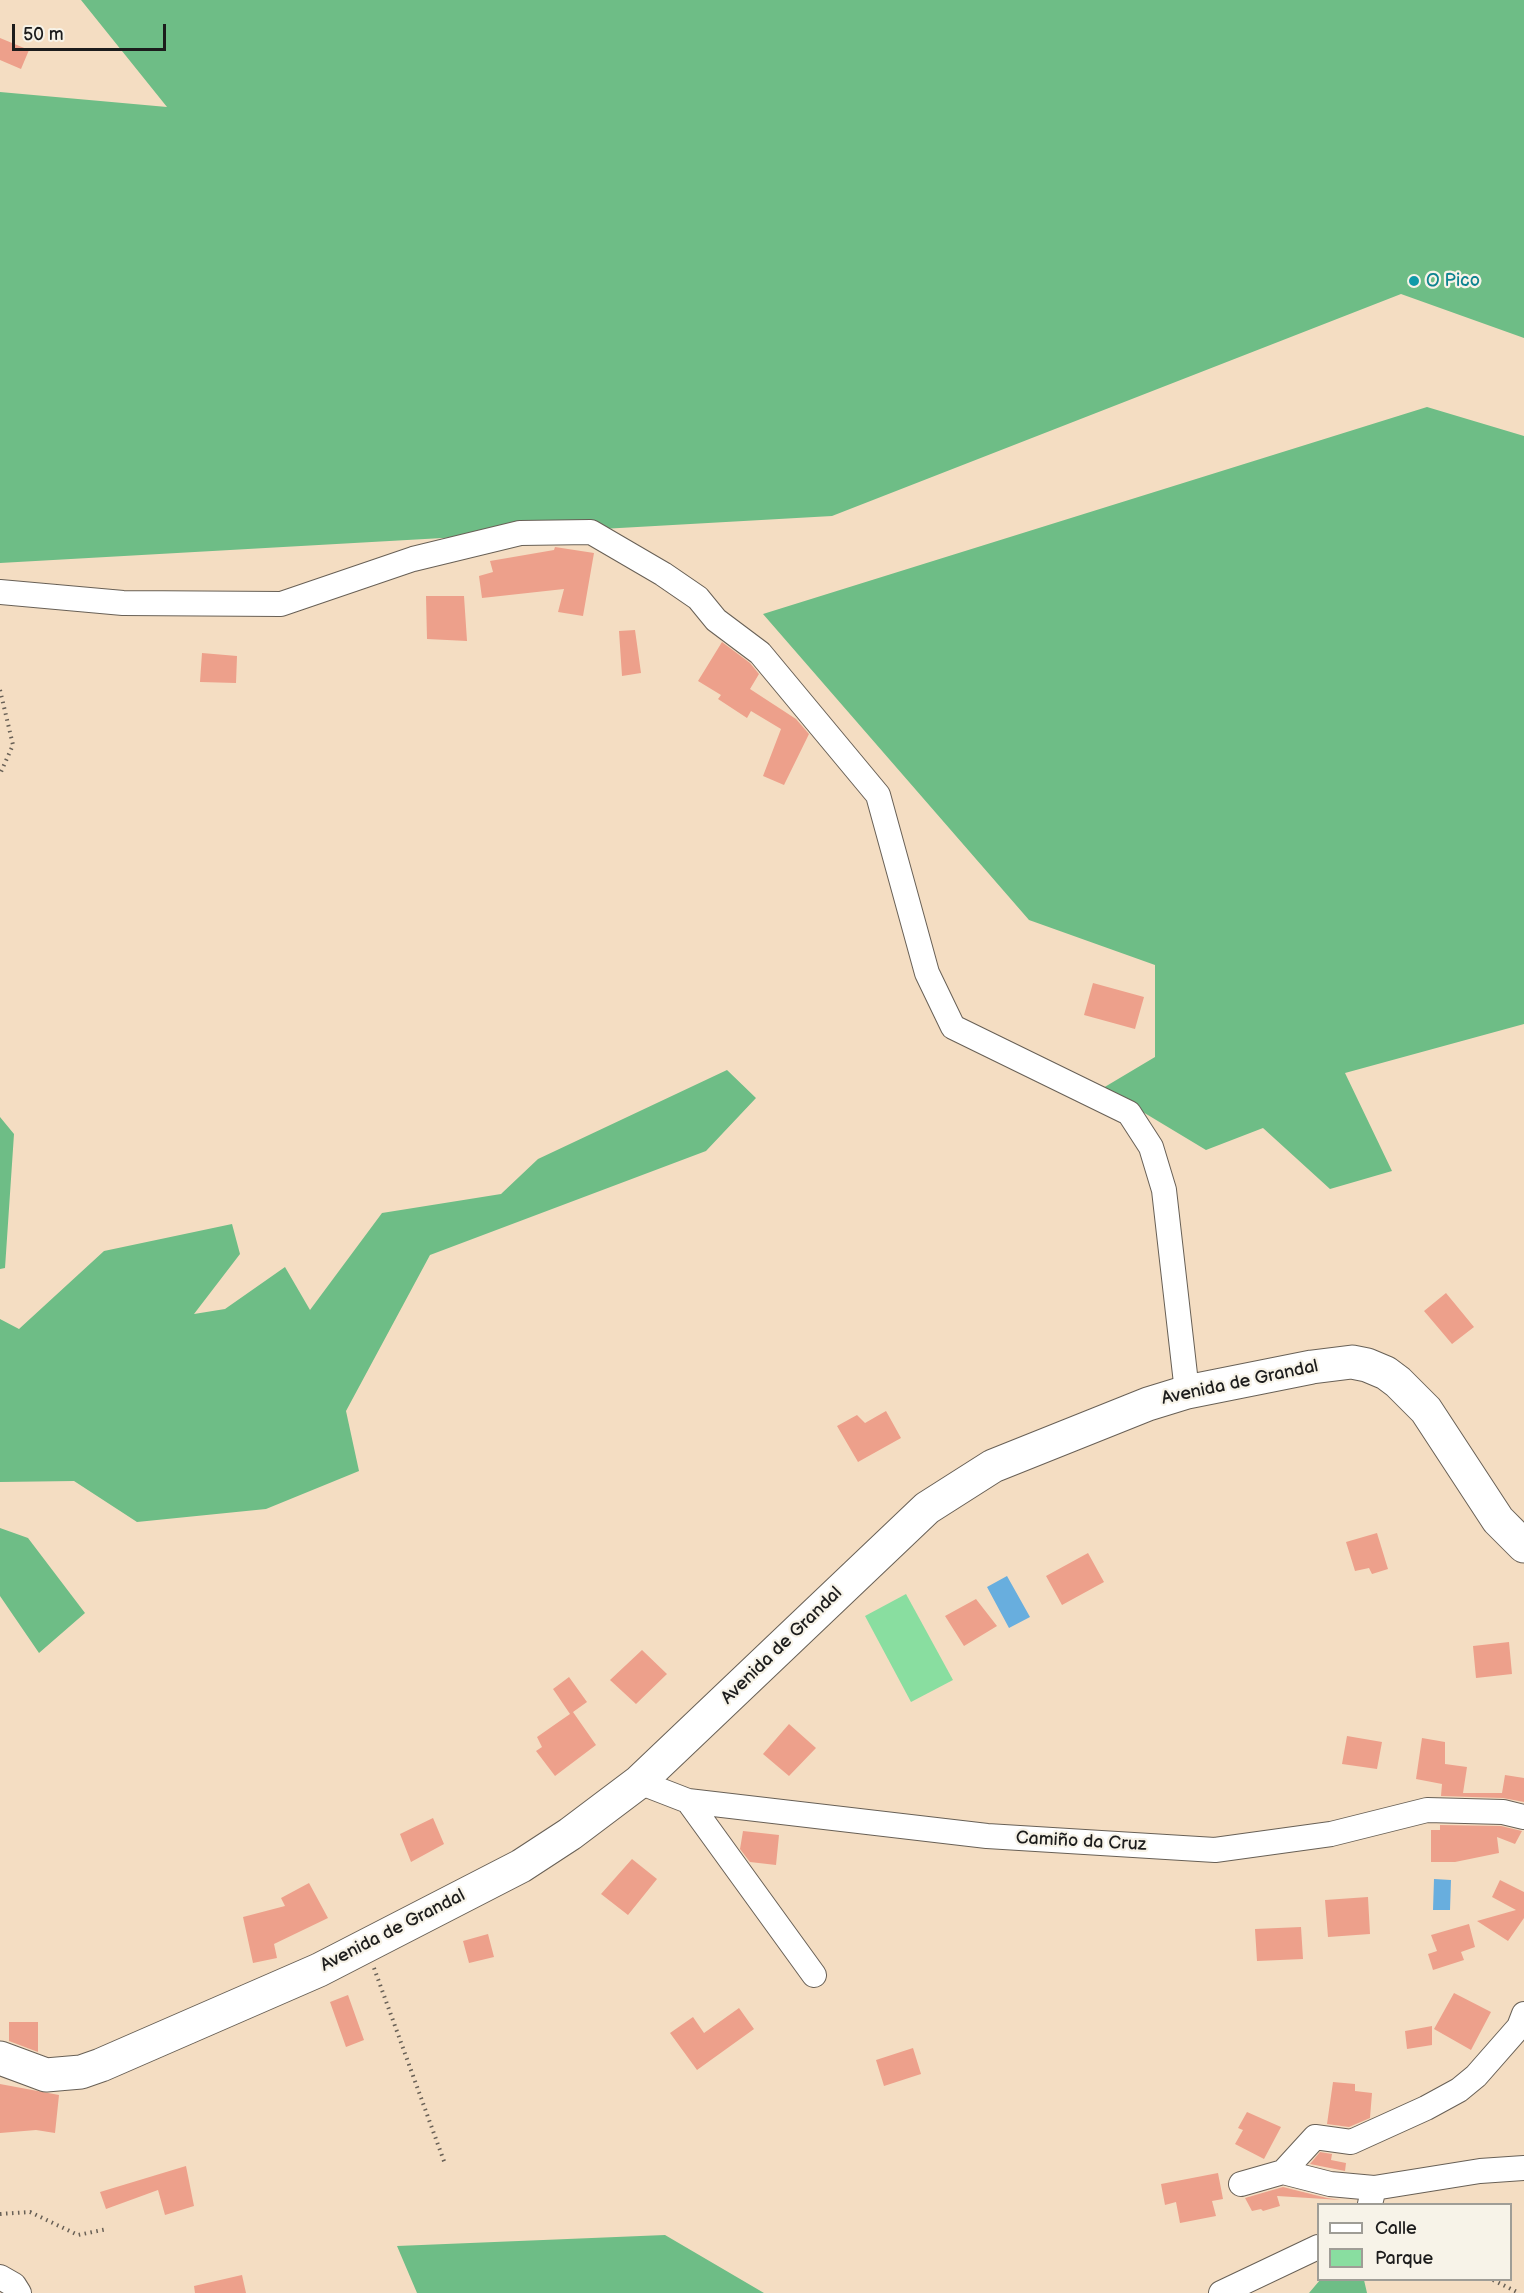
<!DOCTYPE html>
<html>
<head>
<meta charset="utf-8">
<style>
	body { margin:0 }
	#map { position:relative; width:1524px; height:2293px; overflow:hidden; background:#f4ddc2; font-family:"Balsamiq Sans",sans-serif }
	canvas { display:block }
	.legend { position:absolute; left:1317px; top:2203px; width:195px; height:78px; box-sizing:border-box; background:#f7f3e8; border:2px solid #9f9d96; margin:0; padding:8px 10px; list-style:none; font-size:18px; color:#1c1c1c }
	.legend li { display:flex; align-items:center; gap:12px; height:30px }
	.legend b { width:30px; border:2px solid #9f9d96 }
	.scale { position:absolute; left:12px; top:24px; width:154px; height:27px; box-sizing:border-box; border:3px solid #1c1c1c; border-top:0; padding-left:8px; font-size:18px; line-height:21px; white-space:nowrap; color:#1c1c1c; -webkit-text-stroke:4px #f7f3e8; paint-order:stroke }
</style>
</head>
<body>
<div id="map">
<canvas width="1524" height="2293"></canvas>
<ul class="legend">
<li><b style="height:8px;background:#fff"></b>Calle</li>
<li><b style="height:16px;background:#89dea0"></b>Parque</li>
</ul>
<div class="scale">50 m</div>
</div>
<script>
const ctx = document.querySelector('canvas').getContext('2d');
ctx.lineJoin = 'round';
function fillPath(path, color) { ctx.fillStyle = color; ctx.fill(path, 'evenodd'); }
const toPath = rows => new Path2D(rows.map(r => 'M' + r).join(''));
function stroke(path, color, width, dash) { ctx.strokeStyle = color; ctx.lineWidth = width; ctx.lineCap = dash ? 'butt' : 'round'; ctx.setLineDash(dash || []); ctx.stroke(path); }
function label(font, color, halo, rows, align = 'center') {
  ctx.font = font + ' "Balsamiq Sans",sans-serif'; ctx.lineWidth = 4.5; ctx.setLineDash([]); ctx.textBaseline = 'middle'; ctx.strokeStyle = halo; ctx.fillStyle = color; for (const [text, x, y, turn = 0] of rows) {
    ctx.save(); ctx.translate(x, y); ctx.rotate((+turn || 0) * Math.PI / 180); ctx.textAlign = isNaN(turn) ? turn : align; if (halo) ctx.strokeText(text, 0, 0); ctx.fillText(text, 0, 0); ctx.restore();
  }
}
fillPath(toPath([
	[906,1594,953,1680,911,1702,865,1616]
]), '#89dea0');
fillPath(toPath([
	[81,0,1524,0,1524,338,1401,294,832,516,0,563,0,92,167,107],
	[1427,407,1524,436,1524,1024,1345,1073,1392,1171,1330,1189,1263,1128,1206,1150,1103,1088,1155,1057,1155,965,1029,920,763,614],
	[727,1070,756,1098,706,1151,430,1255,346,1411,359,1471,266,1509,137,1522,74,1481,0,1482,0,1319,19,1329,104,1251,232,1224,240,1254,194,1314,225,1309,285,1267,310,1310,382,1213,501,1194,538,1159],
	[0,1117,14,1134,5,1268,0,1269],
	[0,1528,28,1538,85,1613,39,1653,0,1596],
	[665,2235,764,2293,417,2293,397,2246],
	[1320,2280,1364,2280,1367,2293,1309,2293]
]), '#6ebd86');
fillPath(toPath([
	[1007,1576,1030,1617,1009,1628,987,1587],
	[1434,1879,1451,1880,1450,1910,1433,1910]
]), '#68aede');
fillPath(toPath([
	[0,38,29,50,21,69,0,60],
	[555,547,594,553,583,616,558,612,564,589,482,598,479,576,493,572,490,561,554,550],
	[426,596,464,596,467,641,427,639],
	[635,630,641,673,622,676,619,631],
	[722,642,750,663,759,674,750,689,796,719,809,734,784,785,763,776,781,729,751,711,747,718,718,699,721,695,698,681],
	[202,653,237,656,236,683,200,682],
	[1093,983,1144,997,1135,1029,1084,1015],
	[1446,1293,1474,1327,1452,1344,1424,1311],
	[886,1411,901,1438,858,1462,837,1426,857,1415,865,1423],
	[1377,1533,1388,1569,1372,1574,1369,1568,1355,1571,1346,1542],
	[1088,1553,1104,1582,1062,1605,1046,1576],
	[976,1599,997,1626,964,1646,945,1616],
	[1509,1642,1512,1674,1476,1678,1473,1646],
	[642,1650,667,1674,636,1704,610,1680],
	[569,1677,587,1702,573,1712,596,1745,555,1776,536,1751,542,1747,537,1737,570,1714,553,1689],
	[789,1724,816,1748,789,1776,763,1754],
	[1347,1736,1382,1742,1377,1769,1342,1764],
	[1422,1738,1445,1742,1445,1764,1467,1767,1463,1793,1502,1793,1505,1775,1524,1778,1524,1802,1503,1798,1441,1796,1442,1784,1416,1779],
	[433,1818,444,1844,411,1862,400,1834],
	[1440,1825,1501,1826,1522,1831,1515,1844,1497,1837,1499,1853,1455,1862,1431,1862,1431,1830,1440,1830],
	[743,1831,779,1835,776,1865,750,1862,740,1849],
	[632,1859,657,1879,628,1915,601,1894],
	[1500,1880,1524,1892,1524,1918,1508,1941,1477,1921,1516,1910,1492,1897],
	[309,1883,328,1918,274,1944,277,1958,253,1963,243,1917,285,1906,281,1898],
	[1368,1897,1370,1934,1328,1937,1325,1900],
	[1469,1924,1475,1947,1461,1952,1464,1960,1433,1970,1428,1954,1437,1951,1431,1935],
	[1301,1927,1303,1959,1257,1961,1255,1929],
	[488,1934,494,1957,469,1963,463,1941],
	[1454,1993,1491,2012,1471,2050,1434,2029],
	[348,1995,364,2040,346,2047,330,2002],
	[739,2008,754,2029,697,2070,670,2033,693,2017,704,2033],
	[9,2022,38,2022,38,2052,9,2041],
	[1432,2026,1432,2045,1407,2049,1405,2031],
	[913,2048,921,2074,884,2086,876,2060],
	[1333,2082,1355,2084,1355,2091,1372,2093,1370,2118,1349,2127,1327,2124],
	[0,2084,59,2095,55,2133,36,2130,0,2133],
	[1247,2112,1281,2127,1264,2159,1235,2144,1243,2130,1238,2128],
	[1320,2152,1332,2154,1331,2160,1346,2163,1345,2171,1310,2164],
	[186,2166,194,2206,165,2215,158,2190,106,2209,100,2192],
	[1218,2173,1223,2199,1212,2201,1216,2216,1180,2223,1176,2202,1165,2205,1161,2184],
	[1283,2187,1327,2198,1341,2200,1277,2196,1280,2206,1263,2211,1261,2209,1252,2211,1245,2198],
	[242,2275,246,2293,195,2293,194,2286]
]), '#eda08b');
const street = toPath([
	[0,592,123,603,281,604,413,559,520,533,591,532,663,574,698,598,716,620,760,653,878,795,927,973,953,1027,1129,1113,1151,1147,1164,1190,1187,1392],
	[639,1782,688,1801,987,1836,1215,1850,1331,1834,1427,1810,1503,1812,1524,1817],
	[688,1801,814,1975],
	[1283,2172,1315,2137,1351,2142,1426,2108,1459,2090,1476,2076,1519,2027,1524,2014],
	[1241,2184,1283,2172,1330,2184,1374,2188,1370,2204],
	[1374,2188,1480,2171,1524,2168],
	[0,2277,14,2285,19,2293],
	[1221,2293,1318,2247]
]);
const secondary = toPath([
	[0,2058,46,2075,81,2072,101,2065,319,1970,521,1866,570,1834,639,1782,927,1508,993,1466,1148,1404,1187,1392,1312,1367,1352,1362,1367,1365,1386,1373,1398,1382,1426,1410,1498,1520,1524,1546]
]);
stroke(street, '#686056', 26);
stroke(secondary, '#686056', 35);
stroke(toPath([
	[0,690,13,745,0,774],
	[374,1968,445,2164],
	[0,2214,30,2212,78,2235,107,2229],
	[1493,2280,1519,2293]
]), '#686056', 4, [1.5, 4.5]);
stroke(street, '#fff', 24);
stroke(secondary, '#fff', 33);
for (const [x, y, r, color] of [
	[1414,281,6,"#0f9aa8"]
]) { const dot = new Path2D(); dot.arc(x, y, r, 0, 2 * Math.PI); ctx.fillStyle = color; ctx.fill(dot); stroke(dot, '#f7f3e8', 2); }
label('18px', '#0d838f', '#f7f3e8', [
	["O Pico",1426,281]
], 'left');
label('18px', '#1c1c1c', '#f7f3e8', [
	["Avenida de Grandal",1240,1383,-12],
	["Avenida de Grandal",782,1646,-44],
	["Camiño da Cruz",1081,1842,3],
	["Avenida de Grandal",393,1931,-27]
]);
</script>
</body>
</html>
